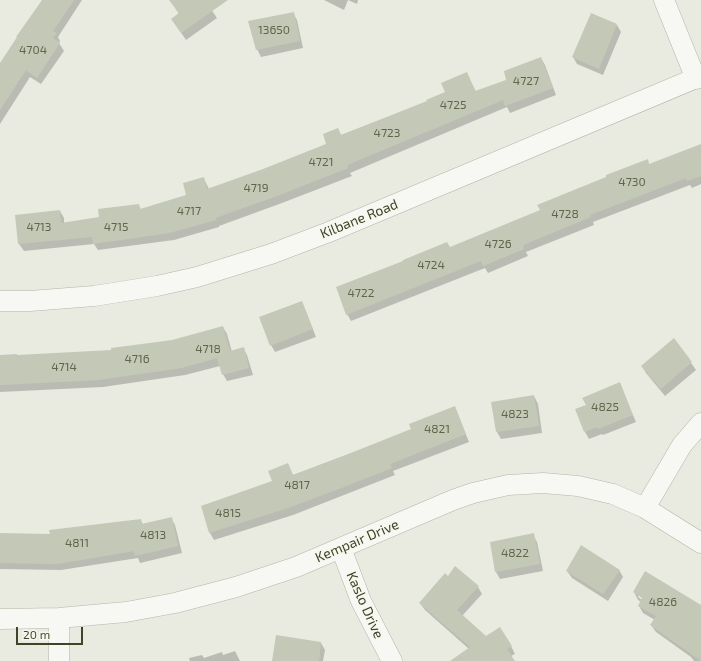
<!DOCTYPE html>
<html>
<head>
<meta charset="utf-8">
<style>
	body { margin:0 }
	#map { position:relative; width:701px; height:661px; overflow:hidden; background:#e9ebe1; font-family:"Exo 2",sans-serif }
	canvas { display:block }
	.scale { position:absolute; left:16px; top:627px; width:67px; height:18px; box-sizing:border-box; border:2px solid #3d4427; border-top:0; padding-left:5px; font-size:12px; line-height:14px; white-space:nowrap; color:#3d4427; -webkit-text-stroke:3px #f6f8f0; paint-order:stroke }
</style>
</head>
<body>
<div id="map">
<canvas width="701" height="661"></canvas>
<div class="scale">20 m</div>
</div>
<script>
const ctx = document.querySelector('canvas').getContext('2d');
ctx.lineJoin = 'round';
function fillPath(path, color) { ctx.fillStyle = color; ctx.fill(path, 'evenodd'); }
const toPath = rows => new Path2D(rows.map(r => 'M' + r).join(''));
function stroke(path, color, width, dash) { ctx.strokeStyle = color; ctx.lineWidth = width; ctx.lineCap = dash ? 'butt' : 'round'; ctx.setLineDash(dash || []); ctx.stroke(path); }
function label(font, color, halo, rows, align = 'center') {
  ctx.font = font + ' "Exo 2",sans-serif'; ctx.lineWidth = 4; ctx.setLineDash([]); ctx.textBaseline = 'middle'; ctx.strokeStyle = halo; ctx.fillStyle = color; for (const [text, x, y, turn = 0] of rows) {
    ctx.save(); ctx.translate(x, y); ctx.rotate((+turn || 0) * Math.PI / 180); ctx.textAlign = isNaN(turn) ? turn : align; if (halo) ctx.strokeText(text, 0, 0); ctx.fillText(text, 0, 0); ctx.restore();
  }
}
fillPath(toPath([
	[43,0,82,0,58,37,60,41,59,43,64,51,41,84,30,77,0,124,0,65],
	[170,0,205,0,217,18,186,40,172,19,179,14],
	[324,0,348,0,344,10],
	[348,0,358,0,357,4],
	[293,13,297,20,303,48,261,57,257,49],
	[617,25,621,32,603,75,577,64,573,57],
	[541,58,545,65,556,95,510,113,507,107,350,173,352,176,282,203,219,226,219,227,174,240,98,250,94,244,24,251,19,244,17,216,60,211,64,218,64,223,101,218,139,205,141,210,187,196,204,179,209,189,264,170,328,144,338,129,341,135,428,102,446,92,467,73,476,92,507,80],
	[701,145,701,184,692,188,690,185,593,222,594,225,526,252,528,256,488,273,485,268,351,321,347,314,450,248,541,211,647,161,650,165],
	[302,302,316,337,275,352,271,345],
	[223,327,227,334,232,352,243,348,247,355,253,375,227,381,223,374,220,366,185,375,103,387,0,392,0,357,112,351,172,341],
	[674,339,696,370,665,396,646,373,642,366],
	[619,383,636,422,603,435,602,434,589,439,585,432],
	[534,396,538,404,542,433,501,439,497,432],
	[458,415,469,442,393,471,395,475,293,515,214,540,210,533,202,506,273,482,288,465,293,475,412,430],
	[171,518,175,525,182,553,140,563,138,558,61,570,0,569,0,530,0,534,51,535,141,521,143,524],
	[533,535,537,542,543,571,500,579,496,572,491,543],
	[619,570,623,577,608,601,572,578,567,571],
	[448,577,478,587,482,594,462,616,486,638,511,646,515,654,511,656,514,661,468,661,469,649,425,610,420,603],
	[634,592,701,627,701,661,694,661,691,657,656,632,651,625,655,620,643,613,639,606,641,602,638,600],
	[638,595,646,600,645,602,638,597],
	[321,643,325,650,323,661,273,661],
	[235,651,240,661,190,661,189,658,202,655,204,658,222,652,223,655]
]), '#0003');
fillPath(toPath([
	[42,0,74,0,53,31,57,33,53,38,60,43,37,78,26,70,0,110,0,63,17,37,16,37],
	[169,0,228,0,181,33,171,19,179,13],
	[294,12,300,41,256,50,248,21],
	[591,13,617,24,599,69,572,57],
	[541,57,553,88,505,106,503,100,347,165,348,168,277,196,215,218,216,220,169,233,93,244,92,237,18,244,15,215,60,210,61,223,99,217,98,209,139,204,140,209,186,195,183,183,204,177,207,189,263,169,326,144,323,134,338,128,341,135,427,101,426,100,445,92,441,83,467,72,475,91,506,80,504,71],
	[701,144,701,176,687,181,686,178,590,215,591,217,523,245,524,249,483,266,481,261,346,315,336,287,403,261,403,260,447,242,450,247,540,210,537,205,606,177,606,175,648,159,649,164],
	[302,301,313,329,270,346,259,317],
	[223,326,230,351,244,347,249,368,222,375,217,358,181,368,98,380,0,385,0,355,17,354,17,355,111,350,111,348,172,340],
	[674,338,692,362,661,389,641,366],
	[620,382,633,415,598,429,597,427,584,432,575,409,586,405,582,398],
	[534,395,539,426,496,432,491,402],
	[455,406,466,434,390,464,392,468,336,490,288,508,209,533,201,506,272,481,268,471,288,463,293,475,341,457,411,429,409,424],
	[172,517,178,546,135,556,134,551,57,564,0,563,0,533,50,534,49,530,141,519,142,524],
	[534,533,540,564,495,572,490,542],
	[581,545,620,570,603,594,566,571],
	[455,566,479,586,457,610,486,636,500,627,512,646,507,649,515,661,450,661,470,647,419,603,445,573,448,576],
	[645,571,701,605,701,661,650,625,656,616,638,606,642,598,633,592],
	[276,635,321,642,319,661,272,661]
]), '#c4c9b7');
const street = toPath([
	[664,0,696,79],
	[0,301,30,301,94,296,157,286,197,277,271,254,329,232,701,76],
	[645,508,682,445,701,423],
	[341,548,361,601,392,661],
	[59,618,59,661],
	[0,619,59,618,126,612,175,603,236,587,296,567,453,500,473,493,508,485,543,483,578,486,613,494,645,508,701,543]
]);
stroke(street, '#b2b6a5', 21);
stroke(street, '#f7f8f4', 20);
label('12px', '#5f654b', null, [
	["13650",274,30],
	["4704",33,50],
	["4727",526,81],
	["4725",453,105],
	["4723",387,133],
	["4721",321,162],
	["4730",632,182],
	["4719",256,188],
	["4717",189,211],
	["4728",565,214],
	["4713",39,227],
	["4715",116,227],
	["4726",498,244],
	["4724",431,265],
	["4722",361,293],
	["4718",208,349],
	["4716",137,359],
	["4714",64,367],
	["4825",605,407],
	["4823",515,414],
	["4821",437,429],
	["4817",297,485],
	["4815",228,513],
	["4813",153,535],
	["4811",77,543],
	["4822",515,553],
	["4826",663,602]
]);
label('14px', '#3d4427', '#f6f8f0', [
	["Kilbane Road",359,219,-22],
	["Kempair Drive",357,541,-23],
	["Kaslo Drive",365,605,66]
]);
</script>
</body>
</html>
